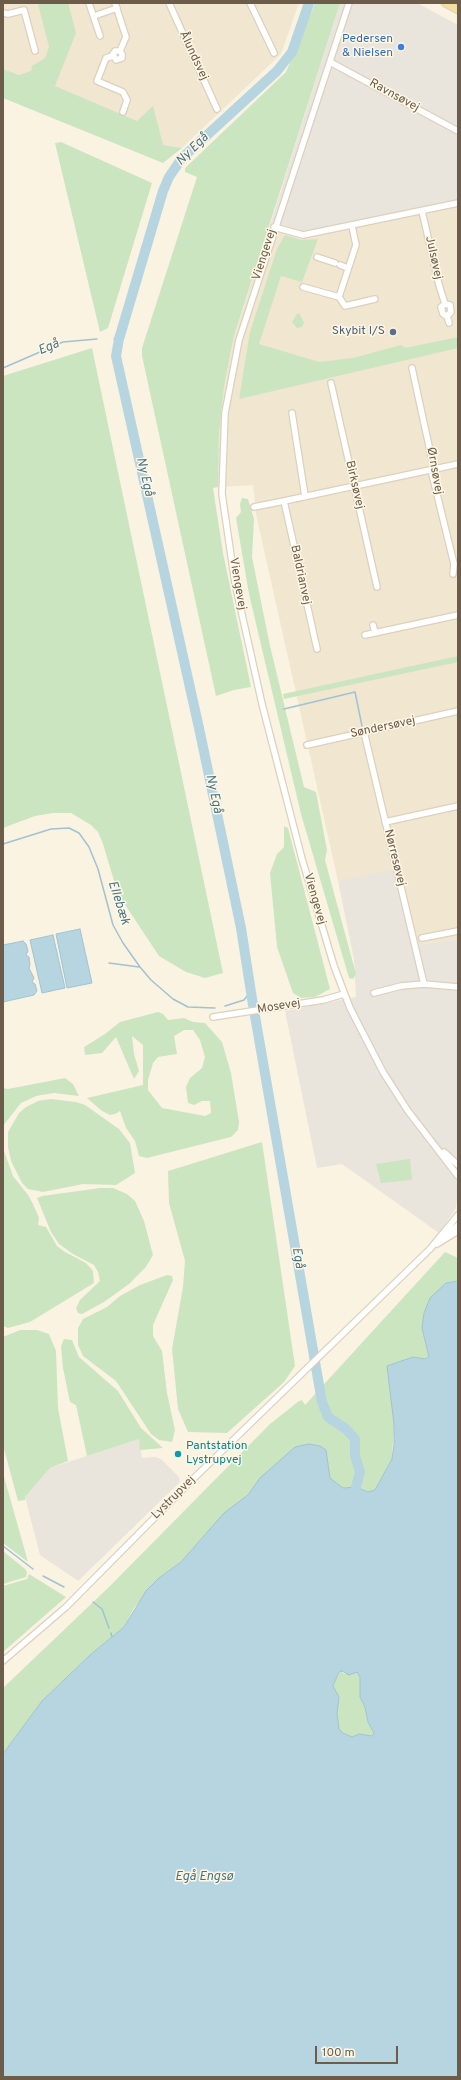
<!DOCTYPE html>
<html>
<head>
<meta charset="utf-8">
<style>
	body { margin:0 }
	#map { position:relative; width:461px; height:2080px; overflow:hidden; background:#faf3e1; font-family:Overpass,sans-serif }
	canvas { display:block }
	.frame { position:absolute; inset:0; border:4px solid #6e5c4a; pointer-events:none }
	.scale { position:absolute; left:315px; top:2046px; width:83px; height:18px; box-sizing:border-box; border:2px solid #6e5c4a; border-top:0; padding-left:5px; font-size:12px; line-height:14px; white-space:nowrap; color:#6e5c4a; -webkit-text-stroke:3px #fdf7e6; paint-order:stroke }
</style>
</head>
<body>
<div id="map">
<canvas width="461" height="2080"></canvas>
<div class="frame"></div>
<div class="scale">100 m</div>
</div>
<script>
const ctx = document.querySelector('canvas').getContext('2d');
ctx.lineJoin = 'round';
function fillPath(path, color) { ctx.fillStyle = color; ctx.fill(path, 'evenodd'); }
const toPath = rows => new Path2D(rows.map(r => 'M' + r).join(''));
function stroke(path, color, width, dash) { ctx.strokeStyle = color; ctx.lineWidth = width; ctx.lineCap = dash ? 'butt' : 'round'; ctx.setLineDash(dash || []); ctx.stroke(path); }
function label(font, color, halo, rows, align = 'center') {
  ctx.font = font + ' Overpass,sans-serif'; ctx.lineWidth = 3; ctx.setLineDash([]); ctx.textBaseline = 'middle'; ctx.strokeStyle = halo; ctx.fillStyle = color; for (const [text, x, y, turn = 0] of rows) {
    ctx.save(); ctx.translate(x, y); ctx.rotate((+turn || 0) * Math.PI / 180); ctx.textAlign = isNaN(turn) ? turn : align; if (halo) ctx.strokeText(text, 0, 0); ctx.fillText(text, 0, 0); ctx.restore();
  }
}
fillPath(toPath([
	[3,3,299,3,281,54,182,148,163,145,19,75,3,69],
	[458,200,458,939,417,945,401,868,338,881,256,514,253,485,218,487,219,435,224,387,234,336,271,222,303,232]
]), '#f1e6d0');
fillPath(toPath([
	[340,3,417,3,458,25,458,200,303,232,271,222],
	[401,867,417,945,458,939,458,1188,456,1208,439,1233,342,1164,317,1168,285,1011,356,997,354,959,338,881],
	[139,1439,142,1458,155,1457,161,1459,179,1477,180,1482,78,1581,40,1555,25,1497,50,1468]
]), '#e9e4dc');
fillPath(toPath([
	[35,3,68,3,76,33,55,86,137,121,153,106,163,145,182,148,163,163,3,98,3,69,19,75,31,71,32,66,45,58,49,47,38,4],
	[315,3,340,3,234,336,224,387,219,435,218,487,213,488,223,553,251,687,234,690,216,696,142,356,142,348,197,177,185,172,185,168,286,72],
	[61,142,152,183,108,328,100,332,55,143],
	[285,235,301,240,318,239,302,282,281,276,259,344,319,362,353,358,401,345,405,348,458,337,458,348,239,399,250,332,277,249],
	[299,313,304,323,302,327,297,328,292,322,297,314],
	[92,348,223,973,205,978,186,972,159,956,118,894,103,844,98,832,91,825,71,813,53,813,35,816,3,828,3,376],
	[242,498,248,499,254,519,252,557,270,646,304,787,316,792,327,850,325,860,356,974,353,979,349,978,301,814,249,594,236,518,241,512,240,504],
	[458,656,458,662,284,699,283,694],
	[284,826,288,828,330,989,315,997,301,998,293,993,277,947,270,873,277,854,284,847],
	[158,1012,163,1014,168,1020,184,1018,193,1022,205,1023,222,1042,231,1073,239,1122,238,1130,231,1137,147,1158,139,1156,135,1141,126,1128,120,1111,115,1114,110,1115,102,1111,87,1098,143,1085,143,1045,132,1036,134,1054,139,1071,134,1079,116,1037,102,1053,85,1055,84,1047,105,1034,120,1022],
	[184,1030,193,1030,200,1040,205,1057,202,1068,190,1078,186,1087,188,1103,194,1105,202,1101,210,1101,211,1113,205,1116,162,1108,148,1090,148,1080,153,1063,158,1057,177,1054,174,1036],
	[65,1078,73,1084,79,1096,54,1093,36,1096,21,1103,3,1126,3,1088,8,1089],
	[51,1099,76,1102,85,1105,119,1129,130,1143,135,1173,116,1185,83,1184,43,1192,28,1189,22,1183,11,1161,8,1147,8,1132,19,1113,26,1107,38,1101],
	[262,1142,295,1366,284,1382,227,1433,188,1432,178,1409,172,1349,183,1287,185,1261,169,1203,168,1171],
	[3,1148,13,1176,28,1195,33,1204,39,1218,38,1225,46,1227,57,1246,65,1252,86,1263,93,1271,94,1283,30,1322,8,1328,3,1326],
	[410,1159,412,1180,381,1183,376,1164],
	[100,1188,113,1188,127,1194,135,1201,144,1221,153,1255,146,1267,129,1284,104,1302,82,1314,78,1313,76,1308,80,1300,100,1281,98,1272,94,1265,73,1254,59,1244,51,1232,37,1198,42,1196],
	[445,1252,458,1258,458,1281,446,1283,422,1328,429,1357,425,1359,413,1357,394,1424,392,1459,375,1490,368,1492,356,1487,343,1488,330,1478,261,1478,248,1495,212,1527,181,1562,159,1578,134,1608,124,1627,90,1655,42,1701,3,1754,3,1688,109,1587,270,1424,299,1401,302,1400,305,1405],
	[167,1275,172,1276,173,1280,153,1325,153,1336,162,1351,167,1393,175,1430,172,1442,159,1440,151,1434,116,1381,83,1356,78,1345,78,1328,83,1319,107,1307,120,1296,140,1285],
	[20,1330,37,1330,49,1334,56,1351,58,1408,68,1461,50,1468,25,1497,25,1500,18,1501,3,1445,3,1337],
	[64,1339,72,1340,79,1357,118,1391,141,1428,163,1448,140,1450,139,1439,87,1456,76,1405,70,1402,63,1368,61,1346],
	[3,1473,28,1562,3,1543],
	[3,1551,25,1569,27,1572,26,1577,3,1584],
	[29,1574,66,1597,3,1652,3,1586,27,1579],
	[340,1671,345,1674,357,1671,360,1677,360,1697,365,1707,368,1722,374,1733,372,1736,359,1734,352,1737,343,1733,339,1729,337,1714,339,1697,333,1686]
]), '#cbe5c1');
const water = toPath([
	[80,929,92,983,67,988,56,934,80,929],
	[53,935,65,988,42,993,30,940,53,935],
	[23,941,26,944,28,951,26,955,29,957,30,965,29,968,34,978,32,982,35,984,37,991,34,995,3,1002,3,945,23,941],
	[458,1281,458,2077,3,2077,3,1754,42,1701,90,1655,124,1627,146,1591,159,1578,181,1562,224,1513,248,1495,260,1478,295,1447,309,1444,320,1446,326,1450,330,1478,343,1488,356,1487,368,1492,375,1490,392,1459,394,1445,394,1424,387,1366,413,1357,425,1359,429,1357,422,1328,424,1313,430,1298,446,1283,458,1281],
	[342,1671,349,1675,357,1672,360,1677,360,1697,365,1707,368,1722,374,1733,372,1736,359,1734,352,1737,343,1733,339,1729,337,1714,339,1697,333,1686,339,1672,342,1671]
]);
fillPath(water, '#b7d5e1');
stroke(water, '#9fc3d2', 1);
stroke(toPath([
	[114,339,119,339],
	[3,368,63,342,97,339],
	[284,709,355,692,362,726],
	[3,844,51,829,69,828,79,833,89,847,98,869,113,925,123,943,140,967,151,980,173,999,188,1007,215,1008],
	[109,963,139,967],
	[225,1006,244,1000,251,991],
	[3,1546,33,1569],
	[43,1576,64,1587],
	[93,1602,102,1609,109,1628],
	[111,1633,112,1637]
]), '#9fc3d2', 1.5);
stroke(toPath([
	[253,1005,241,928,199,728,116,356,119,339,163,191,169,177,182,158,277,71,292,52,309,3],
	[255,1016,322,1402,328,1417,346,1429,355,1439,355,1456,360,1472,356,1487]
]), '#b7d5e1', 10);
const minor = toPath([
	[89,3,100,36],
	[115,3,126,37,120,51,122,54,122,58,116,60,113,54,115,51,120,51],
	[169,3,217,109],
	[250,3,274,53],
	[349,3,239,340,225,413,222,494,235,583,262,704,302,859,334,966,350,1008,383,1072,408,1111,458,1176],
	[3,13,8,14,24,10,35,51],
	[94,16,117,8],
	[113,56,106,58,97,81,123,92,127,100,123,112],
	[330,62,458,131],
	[422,211,439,285,445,304,441,307,443,314,447,316,449,323],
	[274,227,303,235,458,203],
	[317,257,335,263],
	[340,265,348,268],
	[303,287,339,297,345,306,375,299],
	[339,297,356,245,352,226],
	[445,304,450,305,451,312,447,316],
	[412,368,434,469,432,474,454,564,453,574],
	[331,383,377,587],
	[292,413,305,496],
	[254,507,284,501],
	[373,625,375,633],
	[365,635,458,615],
	[317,649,284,501,458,464],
	[364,732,424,984],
	[307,745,458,711],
	[385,822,458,806],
	[422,938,458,931],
	[374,993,401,986,424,984,458,987],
	[213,1017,323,1000,344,994],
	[444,1152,458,1165],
	[446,1236,458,1225],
	[437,1244,458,1231],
	[3,1661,66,1607,190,1482,430,1249,458,1215]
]);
const major = toPath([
	[445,3,458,10]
]);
stroke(minor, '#ddd0be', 8);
stroke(major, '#d9d5d0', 9);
stroke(minor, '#fff', 5.5);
stroke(major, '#f4df9e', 7);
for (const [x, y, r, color] of [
	[401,47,4,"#3f7fe0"],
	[393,332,4,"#5c6f8a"],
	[178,1454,4,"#0f9aa8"]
]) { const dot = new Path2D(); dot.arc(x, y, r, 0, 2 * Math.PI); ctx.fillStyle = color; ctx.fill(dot); stroke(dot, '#fdf7e6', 1.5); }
label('12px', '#366cbe', '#fdf7e6', [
	["Pedersen",393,40],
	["& Nielsen",393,54]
], 'right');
label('12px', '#6e5c4a', '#fdf7e6', [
	["Ålundsvej",193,56,65],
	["Ravnsøvej",394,96,29],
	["Viengevej",265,255,-72],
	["Julsøvej",433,258,78],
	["Ørnsøvej",434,471,80],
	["Birksøvej",354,485,77],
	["Baldrianvej",300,575,78],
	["Viengevej",237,584,80],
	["Søndersøvej",383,728,-12],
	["Nørresøvej",394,858,76],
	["Viengevej",314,899,74],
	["Mosevej",279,1007,-9],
	["Lystrupvej",174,1498,-45]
]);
label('12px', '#4e5e75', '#fdf7e6', [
	["Skybit I/S",385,332]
], 'right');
label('12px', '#0d838f', '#fdf7e6', [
	["Pantstation",186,1447],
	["Lystrupvej",186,1461]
], 'left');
label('italic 13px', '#497487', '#fdf7e6', [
	["Ny Egå",193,150,-45],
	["Egå",49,348,-23],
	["Ny Egå",144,477,77],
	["Ny Egå",213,794,78],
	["Ellebæk",118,903,72],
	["Egå",297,1258,80],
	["Egå Engsø",204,1877]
]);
</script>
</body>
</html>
